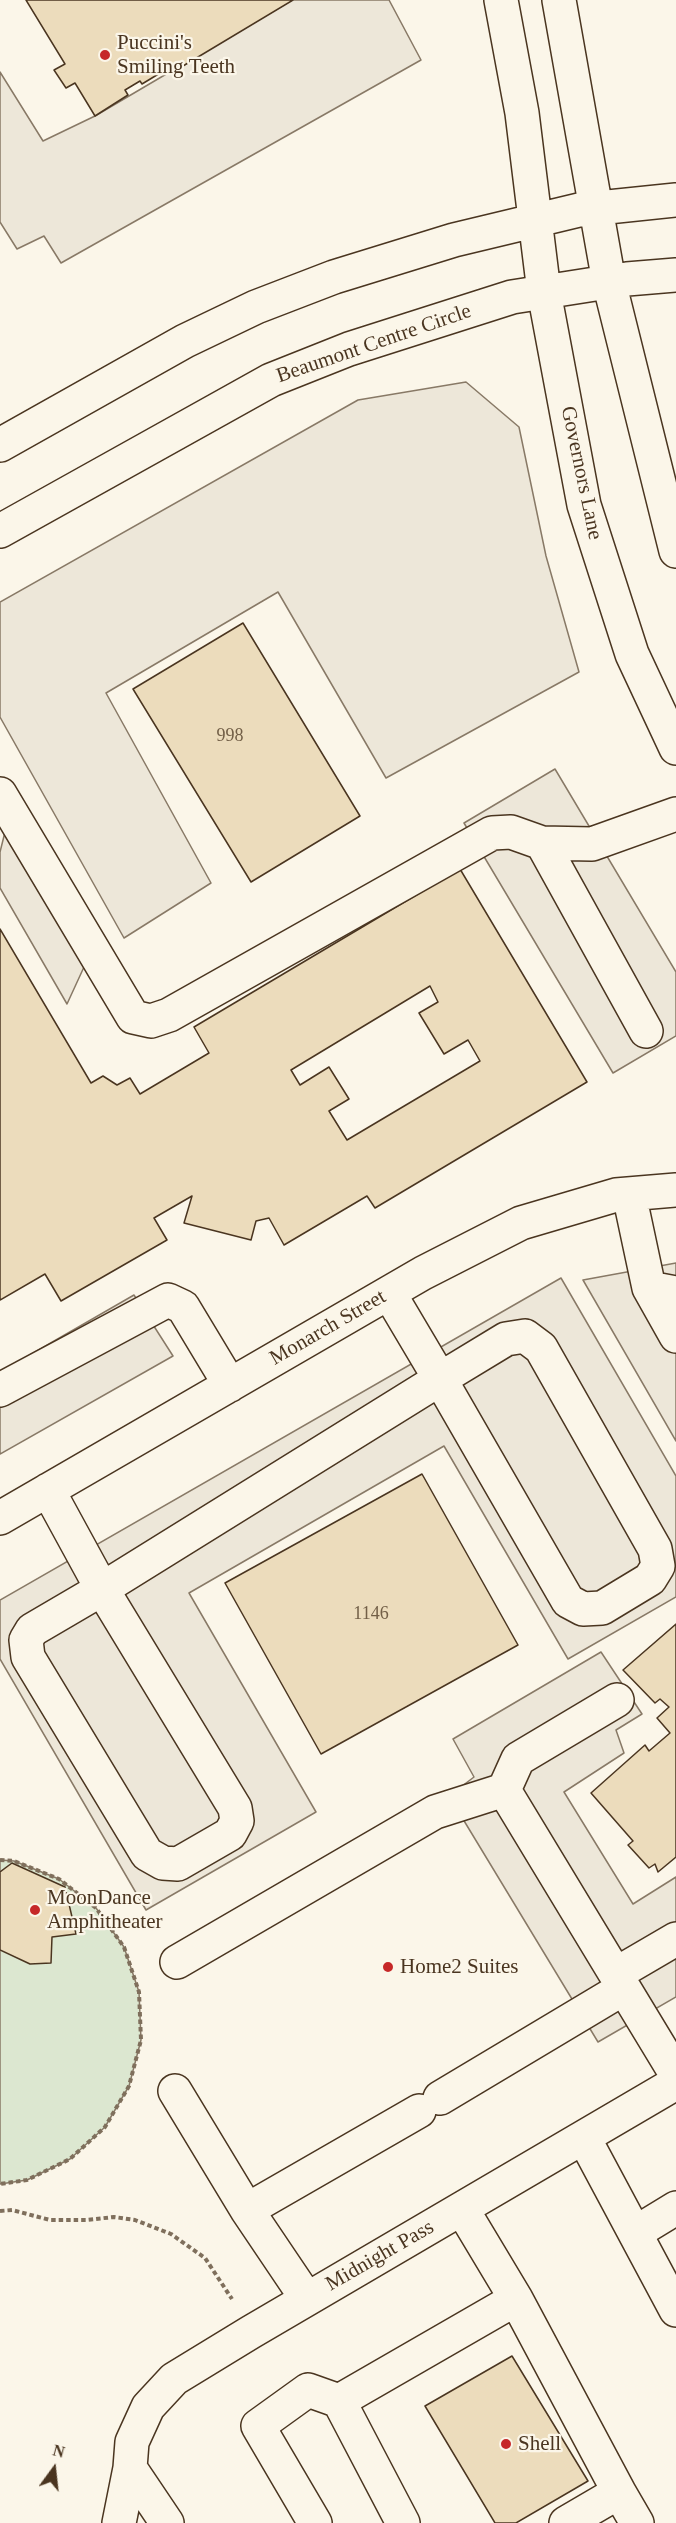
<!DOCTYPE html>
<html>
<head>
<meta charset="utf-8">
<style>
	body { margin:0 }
	#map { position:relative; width:676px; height:2523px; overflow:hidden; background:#fbf6e9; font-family:Georgia,serif }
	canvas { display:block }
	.north { position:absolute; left:24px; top:2439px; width:60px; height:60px; -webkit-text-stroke:4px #fbf6e9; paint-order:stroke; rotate:15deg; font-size:16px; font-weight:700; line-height:24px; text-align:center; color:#4a3520 }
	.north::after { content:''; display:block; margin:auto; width:21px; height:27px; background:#4a3520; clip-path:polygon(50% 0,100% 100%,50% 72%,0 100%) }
</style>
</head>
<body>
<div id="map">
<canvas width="676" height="2523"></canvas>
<div class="north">N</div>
</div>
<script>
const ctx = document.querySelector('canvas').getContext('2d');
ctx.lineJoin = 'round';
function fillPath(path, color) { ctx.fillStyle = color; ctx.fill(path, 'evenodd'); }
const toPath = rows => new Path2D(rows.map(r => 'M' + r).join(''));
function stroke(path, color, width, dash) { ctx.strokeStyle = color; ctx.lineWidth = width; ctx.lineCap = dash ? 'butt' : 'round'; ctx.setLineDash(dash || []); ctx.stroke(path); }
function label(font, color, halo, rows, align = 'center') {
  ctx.font = font + ' Georgia,serif'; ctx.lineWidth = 4.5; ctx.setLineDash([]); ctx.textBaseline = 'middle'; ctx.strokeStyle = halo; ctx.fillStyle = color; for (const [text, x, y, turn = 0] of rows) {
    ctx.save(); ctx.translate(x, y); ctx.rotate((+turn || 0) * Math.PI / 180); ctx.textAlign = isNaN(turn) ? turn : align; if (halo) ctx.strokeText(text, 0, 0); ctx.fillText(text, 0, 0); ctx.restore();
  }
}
const green = toPath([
	[0,1860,14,1861,59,1879,96,1908,124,1947,139,1992,141,2040,129,2086,105,2127,70,2159,27,2180,0,2184,0,1860]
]);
fillPath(green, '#dce7d0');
stroke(green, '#887966', 1.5);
const parking = toPath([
	[292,0,389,0,421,60,61,263,44,236,17,249,0,222,0,72,43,141,95,116,292,0],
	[466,382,519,427,546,556,579,672,386,778,278,592,106,693,211,883,124,938,0,717,0,602,358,400,466,382],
	[555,769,676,972,676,1036,613,1073,464,823,555,769],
	[5,832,84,967,67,1004,0,888,0,852,5,832],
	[676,1263,676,1441,583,1280,676,1263],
	[561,1278,676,1476,676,1597,568,1659,444,1446,189,1593,316,1812,146,1910,0,1659,0,1600,561,1278],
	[134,1295,173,1356,0,1454,0,1372,134,1295],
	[601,1652,642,1714,616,1730,624,1753,564,1792,633,1904,676,1877,676,1997,598,2042,449,1796,474,1777,453,1739,601,1652]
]);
fillPath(parking, '#ede7d9');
stroke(parking, '#887966', 1.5);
const building = toPath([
	[26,0,293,0,178,69,175,64,142,84,140,81,125,90,128,95,95,116,75,83,66,88,54,70,65,64,26,0],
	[243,623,360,816,251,882,133,689,243,623],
	[460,869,587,1082,375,1208,367,1196,284,1245,269,1218,256,1221,251,1240,184,1223,192,1196,154,1218,167,1240,61,1301,45,1274,0,1300,0,929,91,1083,103,1076,117,1085,130,1078,140,1094,209,1053,194,1027,460,869],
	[430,986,438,1002,419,1013,444,1054,468,1040,480,1061,347,1140,329,1111,349,1099,329,1067,300,1085,291,1070,430,986],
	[422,1474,518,1645,321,1754,225,1583,422,1474],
	[676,1624,676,1857,658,1872,655,1864,649,1868,628,1845,633,1841,591,1793,645,1745,649,1751,670,1733,657,1718,669,1707,660,1699,655,1703,623,1670,676,1624],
	[12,1863,65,1887,76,1934,52,1937,51,1963,30,1964,0,1950,0,1872,12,1863],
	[512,2356,588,2481,516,2523,495,2523,425,2406,512,2356]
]);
fillPath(building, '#ecdcbc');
stroke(building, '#4a3520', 1.5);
const minor = toPath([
	[501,0,522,113,544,292,584,505,632,654,676,748],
	[559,0,609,282,676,551],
	[0,445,185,341,256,307,334,277,454,240,579,210,676,200],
	[0,531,271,380,349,349,512,297,627,279,676,275],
	[0,794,133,1017,151,1021,169,1015,492,833,511,832,542,843,592,844,676,814],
	[542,843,646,1031],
	[629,1194,649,1288,676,1293],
	[649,1288,676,1336],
	[0,1390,168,1300,183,1307,230,1385],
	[48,1490,102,1589,235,1808,237,1821,230,1834,178,1864,163,1863,147,1854,28,1657,26,1640,32,1630,102,1589,440,1379,506,1339,525,1336,541,1348,655,1549,658,1566,650,1579,602,1608,583,1609,568,1601,440,1379,389,1293],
	[0,1518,423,1273,521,1223,616,1195,676,1190],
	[617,1700,518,1759,504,1790,676,2074],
	[177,1962,435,1812,504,1790],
	[616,1974,676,1939],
	[175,2091,247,2210,307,2299],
	[440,2098,624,1988],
	[584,2138,676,2310],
	[462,2209,516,2299,619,2492],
	[247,2210,419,2111],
	[635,2233,676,2208],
	[339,2401,516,2299],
	[130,2468,167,2523],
	[119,2523,130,2468,132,2442,148,2407,174,2379,251,2332,676,2083],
	[315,2523,258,2426,308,2390,339,2401,403,2523],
	[566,2523,619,2492,637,2523]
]);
stroke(minor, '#4a3520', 36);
stroke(toPath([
	[0,1860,14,1861,59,1879,96,1908,124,1947,139,1992,141,2040,129,2086,105,2127,70,2159,27,2180,0,2184],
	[0,2211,12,2210,50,2220,86,2220,114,2217,135,2220,171,2234,205,2258,232,2299]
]), '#7f6f5c', 4, [4.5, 3]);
stroke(minor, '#fbf6e9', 33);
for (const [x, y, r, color] of [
	[105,55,6,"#c62828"],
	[35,1910,6,"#c62828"],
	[388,1967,6,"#c62828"],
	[506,2444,6,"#c62828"]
]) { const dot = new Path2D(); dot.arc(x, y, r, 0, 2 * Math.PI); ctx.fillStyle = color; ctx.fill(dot); stroke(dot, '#fbf6e9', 2); }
label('18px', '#725f47', null, [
	["998",230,736],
	["1146",371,1614]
]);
label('21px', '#4a3520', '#fbf6e9', [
	["Puccini's",117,43],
	["Smiling Teeth",117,67],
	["MoonDance",47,1898],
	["Amphitheater",47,1922],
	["Home2 Suites",400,1967],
	["Shell",518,2444]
], 'left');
label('21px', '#4a3520', '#fbf6e9', [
	["Beaumont Centre Circle",374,344,-19],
	["Governors Lane",581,473,78],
	["Monarch Street",328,1328,-30],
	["Midnight Pass",380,2256,-30]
]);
</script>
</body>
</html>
